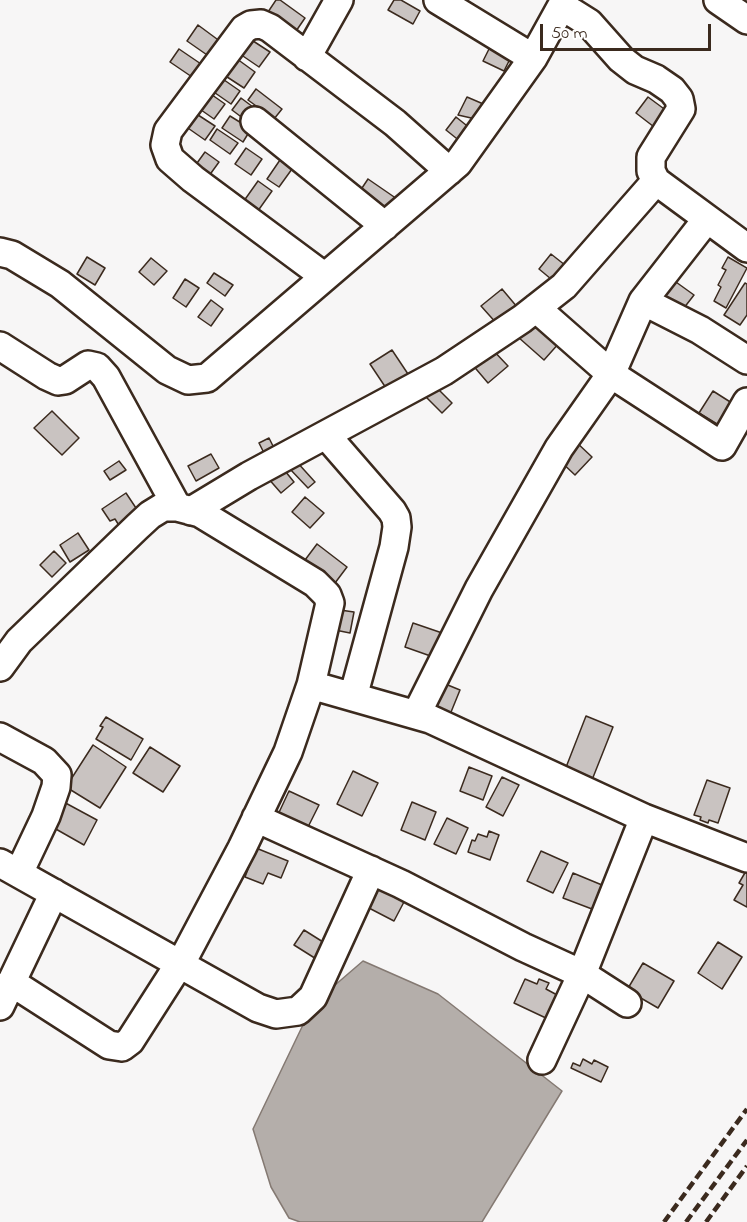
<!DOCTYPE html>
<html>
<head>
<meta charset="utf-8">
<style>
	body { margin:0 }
	#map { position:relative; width:747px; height:1222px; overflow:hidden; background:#f7f6f6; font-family:"Indie Flower",sans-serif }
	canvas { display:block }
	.scale { position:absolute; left:540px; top:24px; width:171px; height:27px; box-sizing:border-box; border:3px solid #3b2a1e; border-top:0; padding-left:8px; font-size:18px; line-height:21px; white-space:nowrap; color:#3b2a1e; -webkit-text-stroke:4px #fff; paint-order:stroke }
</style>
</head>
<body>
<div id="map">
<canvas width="747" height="1222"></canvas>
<div class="scale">50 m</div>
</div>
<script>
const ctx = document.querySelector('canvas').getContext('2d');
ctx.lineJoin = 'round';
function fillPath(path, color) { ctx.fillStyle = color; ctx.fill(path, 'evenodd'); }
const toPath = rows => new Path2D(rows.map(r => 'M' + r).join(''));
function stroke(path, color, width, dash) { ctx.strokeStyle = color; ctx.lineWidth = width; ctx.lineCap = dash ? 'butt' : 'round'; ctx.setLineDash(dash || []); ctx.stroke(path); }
const water = toPath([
	[363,961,438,994,562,1091,482,1222,300,1222,289,1218,271,1187,253,1129,313,1004,363,961]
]);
fillPath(water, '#b4aeaa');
stroke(water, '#847972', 1.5);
const building = toPath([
	[276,0,280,0,305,18,294,34,266,15,276,0],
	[394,0,401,0,420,11,413,24,388,10,394,0],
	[198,25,221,42,210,57,187,41,198,25],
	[247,37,270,52,259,67,237,52,247,37],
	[492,43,513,53,504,71,483,61,492,43],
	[179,49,204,66,195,79,170,62,179,49],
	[233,56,255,72,244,88,221,73,233,56],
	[217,75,240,91,231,104,208,88,217,75],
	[256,89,282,109,274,119,248,100,256,89],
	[205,90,225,104,214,119,194,105,205,90],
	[467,97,488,106,480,120,458,115,467,97],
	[648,97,671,114,658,130,636,113,648,97],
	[241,98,257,110,248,122,232,110,241,98],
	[195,113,215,126,205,140,185,126,195,113],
	[230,116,251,129,243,142,222,128,230,116],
	[456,117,476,133,466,146,446,130,456,117],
	[217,129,238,143,230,154,210,140,217,129],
	[246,148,262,159,251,175,235,164,246,148],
	[205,152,219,162,206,180,192,170,205,152],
	[280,160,292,169,279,187,267,179,280,160],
	[368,179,400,201,389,216,358,194,368,179],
	[258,181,272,191,255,215,241,205,258,181],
	[551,254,570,269,557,284,539,269,551,254],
	[87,257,105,268,95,285,77,274,87,257],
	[728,257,747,268,726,308,714,301,721,287,718,285,726,270,722,268,728,257],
	[151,258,167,271,154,285,139,272,151,258],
	[214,273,233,285,225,296,207,283,214,273],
	[669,277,694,295,680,313,656,295,669,277],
	[185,279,199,288,186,307,173,298,185,279],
	[745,283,747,284,747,315,740,325,724,315,745,283],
	[502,289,518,308,498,325,481,306,502,289],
	[211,300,223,309,211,326,198,317,211,300],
	[534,319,560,342,544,360,518,337,534,319],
	[490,347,508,366,488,383,471,363,490,347],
	[392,350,408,374,386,388,370,364,392,350],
	[433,384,452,403,442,413,423,394,433,384],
	[713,391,735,405,722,427,699,413,713,391],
	[52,411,79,438,62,455,34,428,52,411],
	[269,438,278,456,268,461,259,443,269,438],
	[575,441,592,457,575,475,558,459,575,441],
	[211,454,219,468,196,481,188,466,211,454],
	[119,461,126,470,110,480,104,471,119,461],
	[296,461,315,482,308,488,289,468,296,461],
	[281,466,294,482,281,493,267,477,281,466],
	[126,493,140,514,120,527,115,519,110,521,102,509,126,493],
	[305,497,324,513,310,528,292,512,305,497],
	[78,533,89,550,70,562,60,545,78,533],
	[317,544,347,567,335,583,305,560,317,544],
	[54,551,66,563,52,577,40,565,54,551],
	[340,610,354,612,350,633,335,630,340,610],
	[413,623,448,635,439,659,405,647,413,623],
	[438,681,460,690,449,717,426,708,438,681],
	[586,716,613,727,590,785,563,775,586,716],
	[106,717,143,739,131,760,96,739,103,727,100,726,106,717],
	[93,745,126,767,100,808,66,787,93,745],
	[150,747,180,766,163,792,133,773,150,747],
	[469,767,492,776,483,800,460,791,469,767],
	[353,771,378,783,362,816,337,804,353,771],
	[502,777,519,785,503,816,486,807,502,777],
	[707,780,730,788,718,823,709,820,708,823,700,820,701,817,694,815,707,780],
	[289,791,319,805,304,835,275,821,289,791],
	[60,800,97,820,84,845,47,824,60,800],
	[412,802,436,812,425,840,401,830,412,802],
	[447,818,468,828,456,854,434,844,447,818],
	[489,831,499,835,490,860,468,852,472,840,475,841,478,834,487,837,489,831],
	[256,848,288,861,281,878,268,873,263,884,245,877,256,848],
	[541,851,568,863,553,893,527,881,541,851],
	[746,871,747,871,747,907,734,900,743,885,739,883,746,871],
	[573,873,602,885,592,909,563,898,573,873],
	[377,886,405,900,394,921,367,907,377,886],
	[304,930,331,947,321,962,294,945,304,930],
	[718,942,742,957,722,989,698,973,718,942],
	[643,963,674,981,658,1008,627,990,643,963],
	[525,979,537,984,539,979,549,983,546,989,559,996,548,1019,514,1003,525,979],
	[583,1059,592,1064,594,1060,608,1067,601,1082,571,1068,573,1063,580,1066,583,1059]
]);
fillPath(building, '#c9c3c1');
stroke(building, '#3b2a1e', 1.5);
const street = toPath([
	[438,0,533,58],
	[718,0,747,20],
	[562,6,589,23,621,59,635,70,656,79,672,90,679,99,681,109,651,157,651,171,656,181,747,248],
	[307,57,339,0],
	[255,121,385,226],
	[0,252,12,255,60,284,167,370,188,380,207,378,458,163,533,58,565,0],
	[325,277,193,179,170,159,165,145,168,131,244,29,251,25,261,24,270,28,395,123,449,171],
	[643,301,700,330,747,360],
	[536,308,611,374,722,446,747,402],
	[0,346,47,376,58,381,65,380,88,365,97,367,106,377,177,507],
	[326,435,392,511,396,518,397,527,394,547,353,697],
	[191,511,249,476,444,371,522,319,564,286,656,181],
	[0,667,19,641,137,527,150,515,163,507,177,507,200,513,315,583,327,595,330,603,311,685,288,752,242,848,187,952,130,1041,122,1047,109,1045,11,982],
	[311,685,430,719,644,818,747,858],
	[416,715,479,589,559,448,611,374,643,301,707,219],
	[0,737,44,761,57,775,56,787,46,816,19,873],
	[256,818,401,884,523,947,582,974,627,1003],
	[0,863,258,1008,276,1014,298,1011,313,997,371,870],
	[0,1006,54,893],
	[542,1060,582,974,644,818]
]);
stroke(street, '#3b2a1e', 32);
stroke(street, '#fff', 27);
stroke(toPath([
	[664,1222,747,1109],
	[686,1222,747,1140],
	[706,1222,747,1166]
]), '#3b2a1e', 4.5, [9, 4.5]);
</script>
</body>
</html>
